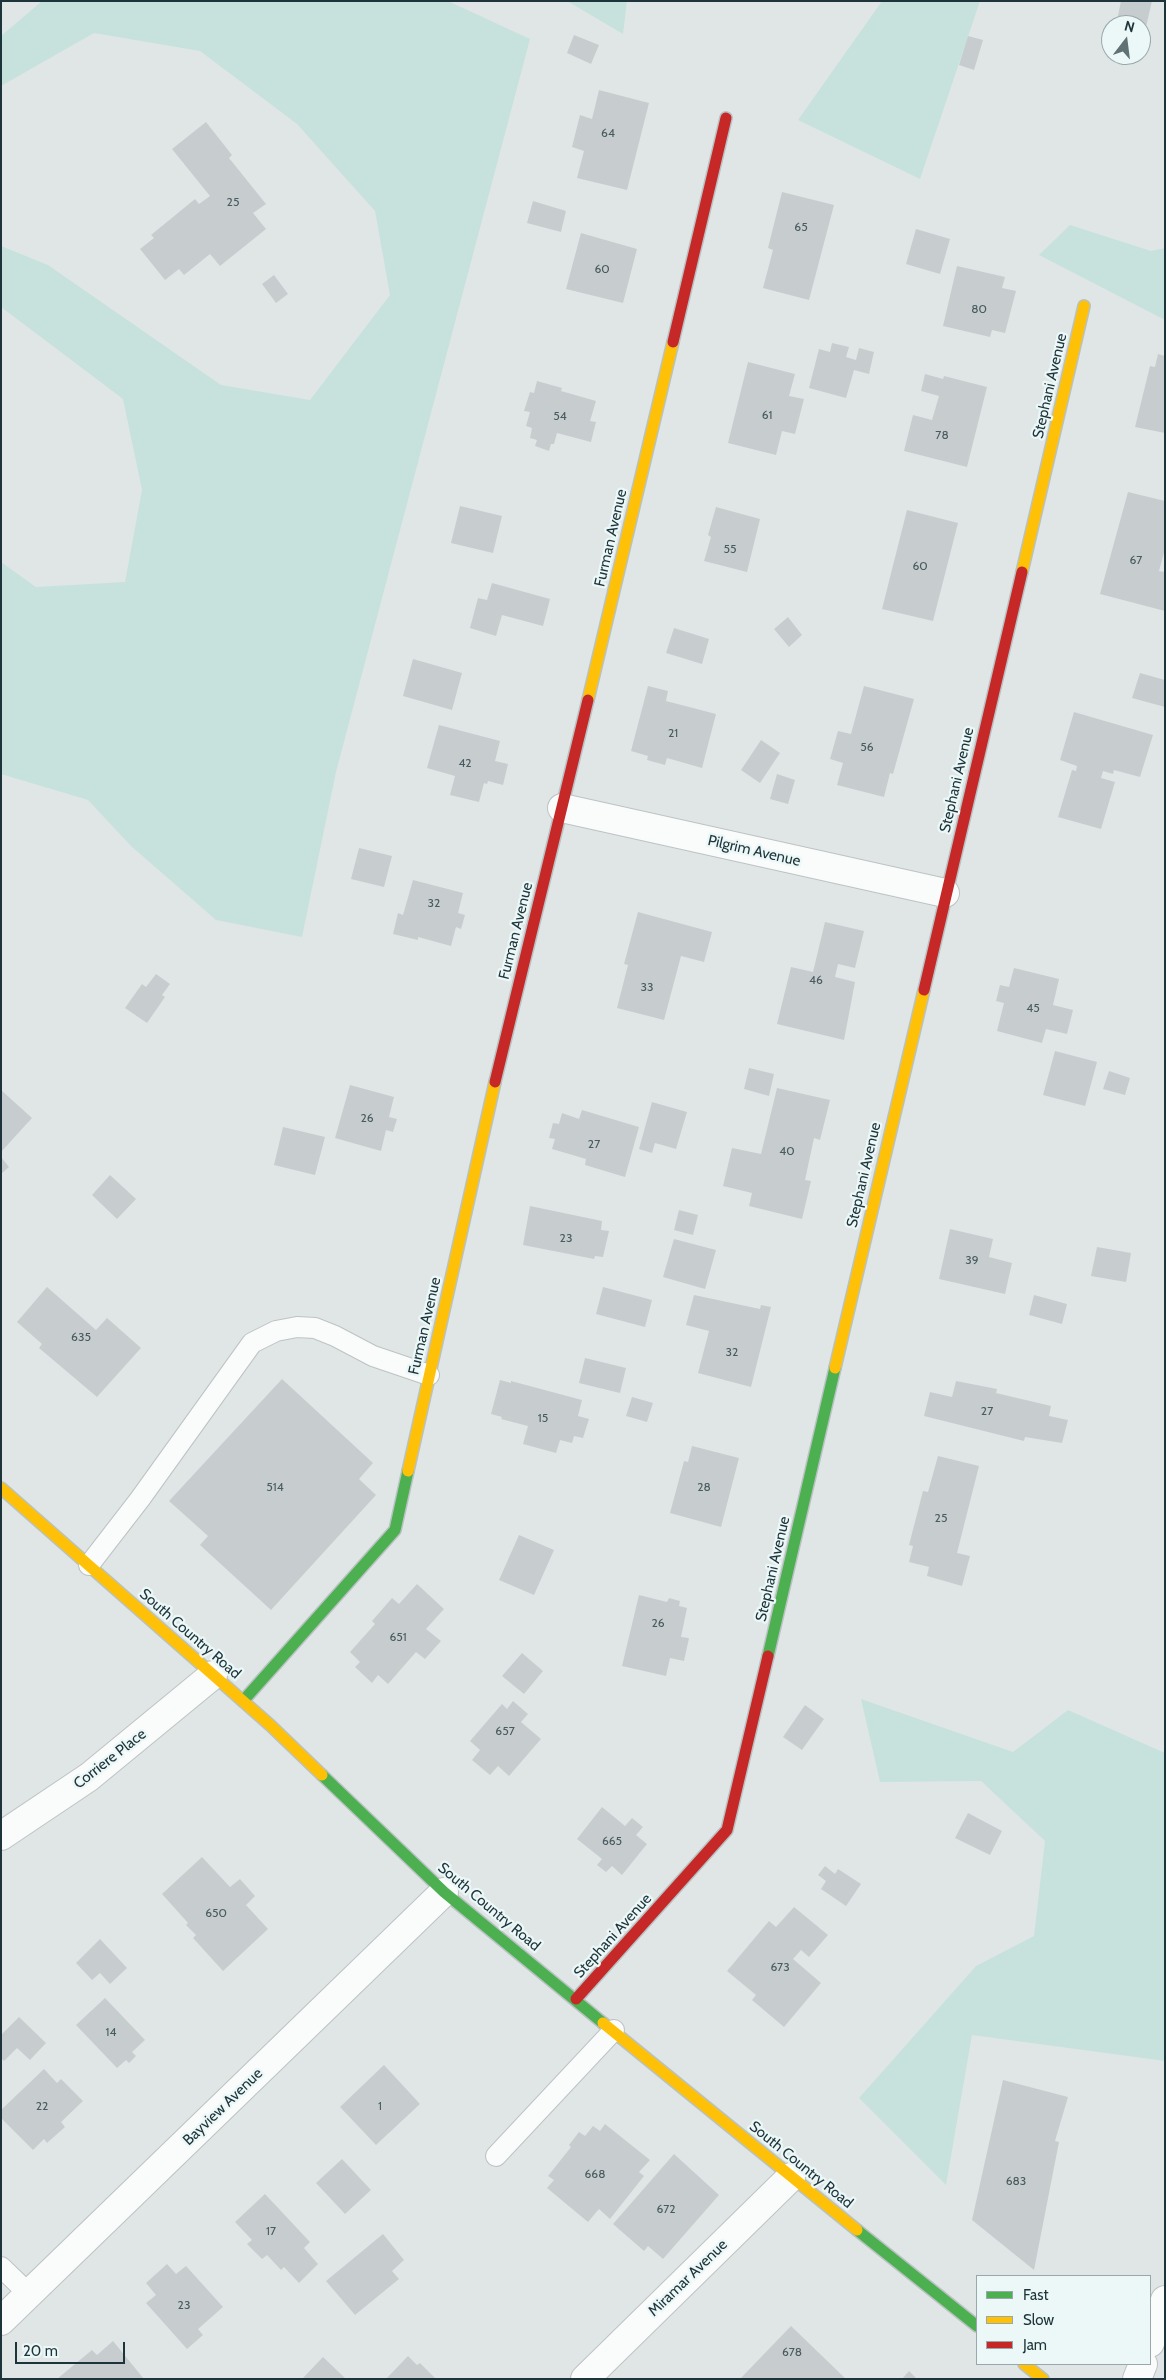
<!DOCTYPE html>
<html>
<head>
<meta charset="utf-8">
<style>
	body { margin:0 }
	#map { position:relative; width:1166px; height:2380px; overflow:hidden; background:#e0e6e6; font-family:Cabin,sans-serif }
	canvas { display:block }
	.frame { position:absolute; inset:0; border:2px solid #1d343a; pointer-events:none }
	.legend { position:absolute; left:976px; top:2275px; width:175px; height:90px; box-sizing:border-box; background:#ecf7f7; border:1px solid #99a9ab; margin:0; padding:6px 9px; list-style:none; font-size:15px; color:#1d343a }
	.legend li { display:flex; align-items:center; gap:10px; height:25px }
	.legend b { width:25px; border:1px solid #99a9ab }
	.north { position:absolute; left:1101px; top:15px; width:50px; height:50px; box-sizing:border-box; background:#ecf7f7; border:1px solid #99a9ab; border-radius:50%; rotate:15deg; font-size:14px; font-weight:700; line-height:20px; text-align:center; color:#1d343a }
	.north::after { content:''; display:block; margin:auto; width:18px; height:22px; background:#617276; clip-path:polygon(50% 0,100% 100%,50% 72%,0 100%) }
	.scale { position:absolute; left:15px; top:2342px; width:110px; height:22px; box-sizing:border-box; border:2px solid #1d343a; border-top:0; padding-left:6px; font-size:15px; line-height:18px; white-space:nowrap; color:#1d343a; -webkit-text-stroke:4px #ecf7f7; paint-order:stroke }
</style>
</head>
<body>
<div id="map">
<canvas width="1166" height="2380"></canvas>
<div class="frame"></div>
<ul class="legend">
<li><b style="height:6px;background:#4caf50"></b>Fast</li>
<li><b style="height:6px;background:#ffc107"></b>Slow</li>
<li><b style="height:6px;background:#c62828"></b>Jam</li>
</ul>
<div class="north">N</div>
<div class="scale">20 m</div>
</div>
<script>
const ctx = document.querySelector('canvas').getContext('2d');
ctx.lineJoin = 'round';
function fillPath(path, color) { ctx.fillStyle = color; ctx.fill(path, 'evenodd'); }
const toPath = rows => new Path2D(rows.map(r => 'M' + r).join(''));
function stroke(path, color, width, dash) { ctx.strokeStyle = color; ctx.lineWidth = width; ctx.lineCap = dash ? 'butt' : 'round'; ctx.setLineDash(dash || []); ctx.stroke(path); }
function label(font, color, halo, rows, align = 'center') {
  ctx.font = font + ' Cabin,sans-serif'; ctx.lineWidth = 4.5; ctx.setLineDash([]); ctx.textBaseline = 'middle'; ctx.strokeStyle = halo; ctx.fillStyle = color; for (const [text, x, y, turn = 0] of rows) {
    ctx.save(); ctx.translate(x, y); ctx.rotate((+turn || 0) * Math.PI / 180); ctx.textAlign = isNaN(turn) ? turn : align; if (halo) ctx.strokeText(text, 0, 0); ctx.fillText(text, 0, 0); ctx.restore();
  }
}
fillPath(toPath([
	[42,1,448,1,530,39,336,772,302,937,216,920,131,846,88,800,1,774,1,562,36,587,125,582,142,490,123,399,1,307,1,246,48,265,221,385,310,400,390,295,375,211,297,124,200,51,94,33,1,86,1,36],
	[567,1,627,1,623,34],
	[882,1,980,1,920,179,798,120],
	[1070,225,1151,251,1165,248,1165,320,1039,255],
	[861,1699,1013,1752,1068,1710,1165,1753,1165,2061,972,2035,946,2185,859,2098,976,1966,1034,1936,1045,1841,981,1781,880,1782]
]), '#c7e2dc');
fillPath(toPath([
	[1121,1,1152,1,1146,27,1117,21],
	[574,35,599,45,591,64,567,53],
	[968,36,983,40,974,70,959,65],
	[599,90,649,103,627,190,577,178,584,151,572,147,580,115,592,119],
	[206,122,232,155,229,158,266,204,253,213,266,229,220,266,210,254,184,275,179,269,165,280,140,249,154,238,151,235,195,199,199,204,210,196,172,149],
	[782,192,834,205,809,300,763,288,773,250,768,248],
	[533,201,566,211,561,232,527,223],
	[916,229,950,239,940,274,906,264],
	[581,233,637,249,623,303,566,289],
	[957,266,1005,277,1002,288,1016,291,1005,333,992,330,990,337,943,326],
	[274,275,288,294,276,303,262,284],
	[832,343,849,347,846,357,856,360,859,348,874,352,869,374,854,370,846,398,809,388,819,349,830,352],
	[1158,354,1165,356,1165,433,1135,427,1150,366,1155,367],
	[748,362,795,374,789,396,804,399,795,434,782,431,776,455,728,443],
	[925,374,943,379,944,376,987,387,967,467,904,451,913,415,932,420,939,396,921,391],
	[537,381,562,388,561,391,596,401,590,421,596,422,591,442,557,433,554,444,551,444,549,451,535,446,537,440,530,438,532,428,526,426,530,412,524,411,530,392,534,393],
	[1128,492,1165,501,1165,549,1159,571,1165,572,1165,611,1100,594],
	[460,506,502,516,493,553,451,543],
	[716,507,760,519,747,572,704,561,711,537,708,535],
	[907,510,958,523,933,621,882,609],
	[492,583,550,599,543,626,502,615,496,636,470,628,478,598,487,600],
	[788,617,802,635,789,647,774,629],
	[674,628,709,639,702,664,666,653],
	[413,659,462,673,452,710,403,696],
	[1140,673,1165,680,1165,707,1132,698],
	[648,686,668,691,666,701,716,714,702,768,667,758,665,765,647,760,648,756,631,751],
	[864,686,914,699,893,774,890,773,884,797,837,785,843,763,830,759,838,731,851,734],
	[1074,712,1153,735,1140,777,1114,770,1113,774,1103,771,1101,778,1115,782,1101,829,1058,817,1072,770,1076,771,1077,766,1060,760],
	[439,725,500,741,495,761,508,764,503,785,488,781,487,784,484,783,479,802,450,795,455,776,427,768],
	[761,740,780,753,760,783,741,770],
	[777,774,795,780,788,804,770,799],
	[359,848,392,856,384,887,351,879],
	[413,880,463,893,458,913,465,915,461,929,456,927,451,946,418,937,418,940,393,934,398,913,403,915],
	[638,912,712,932,704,962,681,956,664,1020,617,1008,628,965,624,964],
	[825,922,864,931,855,968,838,964,835,977,855,982,844,1040,777,1024,791,967,813,972],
	[1014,968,1059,979,1053,1005,1073,1010,1067,1034,1046,1029,1042,1043,997,1031,1004,1003,996,1001,1000,985,1009,987],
	[156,974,170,984,162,995,165,997,147,1023,125,1008,142,984,146,987],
	[1055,1051,1097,1062,1085,1106,1043,1095],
	[749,1068,774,1074,769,1096,744,1089],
	[1109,1071,1130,1078,1125,1095,1103,1089],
	[350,1085,394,1097,389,1117,397,1119,393,1132,386,1130,381,1151,335,1138],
	[777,1088,830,1100,820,1140,814,1138,805,1180,811,1181,802,1219,749,1206,752,1193,723,1186,732,1148,761,1154],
	[1,1090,32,1118,1,1152],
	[652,1102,687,1112,676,1149,655,1143,652,1153,639,1149],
	[582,1110,639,1127,625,1177,585,1165,586,1159,552,1149,555,1139,549,1138,553,1123,559,1124,562,1113,579,1119],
	[283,1127,325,1137,315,1175,274,1165],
	[1,1157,9,1167,1,1174],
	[110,1175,136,1199,117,1219,92,1195],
	[530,1206,602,1221,601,1230,609,1231,603,1257,595,1256,594,1259,523,1245],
	[679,1210,698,1215,693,1235,674,1230],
	[950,1229,993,1239,989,1257,1012,1263,1005,1294,939,1279],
	[674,1239,716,1250,705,1289,663,1277],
	[1097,1247,1131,1253,1126,1282,1091,1276],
	[47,1287,96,1330,107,1318,141,1348,97,1397,39,1348,42,1344,17,1322],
	[603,1287,652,1300,645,1327,596,1314],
	[694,1295,760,1309,761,1305,771,1307,751,1387,698,1373,709,1331,686,1325],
	[1034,1295,1067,1304,1062,1324,1029,1315],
	[585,1358,626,1368,620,1393,579,1383],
	[282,1379,373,1463,359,1479,376,1495,271,1610,200,1545,208,1536,169,1501],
	[500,1380,511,1383,511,1381,582,1400,578,1416,589,1419,583,1438,574,1436,572,1443,560,1440,556,1453,523,1444,528,1426,501,1419,502,1417,491,1414],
	[956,1381,997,1389,996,1393,1051,1406,1049,1416,1068,1420,1062,1443,1025,1437,1024,1441,924,1416,930,1392,952,1397],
	[632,1397,653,1403,647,1422,626,1416],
	[692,1446,739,1458,721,1527,670,1513,684,1461,688,1462],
	[938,1456,979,1466,957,1553,970,1556,962,1586,927,1576,929,1567,909,1562,913,1546,909,1545,923,1491,928,1492],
	[519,1535,554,1550,534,1595,499,1580],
	[417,1584,444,1609,426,1629,441,1641,425,1659,416,1652,388,1684,378,1675,372,1683,355,1667,360,1662,350,1652,375,1624,372,1621,392,1598,399,1604],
	[639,1595,667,1602,669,1598,680,1601,679,1606,687,1608,681,1637,689,1638,684,1661,670,1658,666,1676,622,1666],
	[522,1653,543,1671,524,1694,502,1676],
	[513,1701,528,1714,521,1722,541,1739,509,1776,498,1766,490,1775,472,1760,480,1750,470,1741,502,1704,507,1709],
	[805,1705,824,1719,802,1750,783,1737],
	[602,1807,625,1826,632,1818,643,1827,636,1835,647,1844,622,1875,612,1866,606,1872,597,1865,602,1859,577,1839],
	[968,1813,1002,1831,990,1855,955,1838],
	[202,1857,230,1887,240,1879,255,1896,246,1905,268,1929,223,1971,193,1938,196,1935,186,1925,188,1923,162,1894],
	[825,1866,835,1874,838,1869,861,1884,846,1906,821,1889,826,1881,818,1875],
	[794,1907,828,1935,809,1957,801,1950,793,1959,821,1983,784,2027,752,2000,756,1995,727,1971,769,1921,776,1927],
	[100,1939,127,1968,110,1984,100,1973,92,1980,76,1963],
	[105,1998,145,2040,132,2052,136,2056,129,2063,126,2060,117,2068,76,2025],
	[19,2017,46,2043,30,2060,17,2048,4,2061,1,2058,1,2035],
	[384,2065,420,2104,376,2145,340,2107],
	[44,2069,57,2083,61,2079,83,2101,61,2122,65,2127,47,2143,44,2139,33,2150,1,2118,1,2110],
	[1003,2080,1068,2097,1055,2141,1059,2142,1034,2270,972,2220],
	[605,2124,650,2160,639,2172,644,2176,610,2219,599,2209,588,2222,547,2188,554,2180,548,2176,571,2147,569,2145,579,2132,585,2136,593,2126,600,2131],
	[674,2154,719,2195,663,2259,648,2246,644,2251,613,2224],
	[342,2159,371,2190,345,2214,316,2183],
	[265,2194,310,2242,304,2248,318,2264,299,2283,284,2267,281,2270,267,2255,262,2259,247,2244,252,2240,235,2222],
	[383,2234,404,2260,392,2271,399,2279,355,2315,326,2281],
	[167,2264,176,2274,186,2266,223,2307,198,2329,203,2335,187,2349,146,2303,156,2295,146,2283],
	[791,2326,846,2379,740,2379],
	[113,2341,144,2379,57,2379,92,2350,97,2355],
	[408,2356,417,2365,420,2363,436,2379,386,2379],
	[323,2357,346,2379,302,2379],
	[909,2371,917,2379,902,2379]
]), '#c7cdce');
const lane = toPath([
	[89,1565,140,1499,252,1343,276,1331,297,1327,315,1328,335,1336,373,1356,429,1375],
	[496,2156,614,2030],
	[1,2267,30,2295]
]);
const street = toPath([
	[562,808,945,893],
	[1,1836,89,1777,213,1675],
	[1,2321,444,1892],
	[1150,2343,1165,2300],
	[585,2379,791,2177],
	[1137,2379,1143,2364]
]);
const fast = toPath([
	[768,1656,835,1368],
	[243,1701,395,1530,408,1471],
	[322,1775,444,1892,603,2023],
	[857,2230,977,2326]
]);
const slow = toPath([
	[1022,572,1084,306],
	[588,700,673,342],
	[835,1368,924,990],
	[408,1471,495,1082],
	[1,1488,270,1725,322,1775],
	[603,2023,857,2230],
	[1024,2364,1043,2379]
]);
const jam = toPath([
	[673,342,726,118],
	[924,990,1022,572],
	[495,1082,588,700],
	[576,1999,727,1830,768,1656]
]);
stroke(lane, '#bdc3c3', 22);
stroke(street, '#bdc3c3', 30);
stroke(fast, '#b9c2c3', 14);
stroke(slow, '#b9c2c3', 14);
stroke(jam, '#b9c2c3', 14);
stroke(lane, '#fafbfb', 20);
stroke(street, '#fafbfb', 28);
stroke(fast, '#4caf50', 11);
stroke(slow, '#ffc107', 11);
stroke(jam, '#c62828', 11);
label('12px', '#485b60', null, [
	["64",608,133],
	["25",233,202],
	["65",801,227],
	["60",602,269],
	["80",979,309],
	["61",767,415],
	["54",560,416],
	["78",942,435],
	["55",730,549],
	["67",1136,560],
	["60",920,566],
	["21",673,733],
	["56",867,747],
	["42",465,763],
	["32",434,903],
	["46",816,980],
	["33",647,987],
	["45",1033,1008],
	["26",367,1118],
	["27",594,1144],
	["40",787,1151],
	["23",566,1238],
	["39",972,1260],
	["635",81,1337],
	["32",732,1352],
	["27",987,1411],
	["15",543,1418],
	["514",275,1487],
	["28",704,1487],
	["25",941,1518],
	["26",658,1623],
	["651",398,1637],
	["657",505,1731],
	["665",612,1841],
	["650",216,1913],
	["673",780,1967],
	["14",111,2032],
	["22",42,2106],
	["1",380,2106],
	["668",595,2174],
	["683",1016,2181],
	["672",666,2209],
	["17",271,2231],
	["23",184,2305],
	["678",792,2352]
]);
label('15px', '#1d343a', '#ecf7f7', [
	["Stephani Avenue",1050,386,-77],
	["Furman Avenue",611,538,-77],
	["Stephani Avenue",957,780,-77],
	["Pilgrim Avenue",754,851,13],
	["Furman Avenue",516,931,-76],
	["Stephani Avenue",864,1175,-77],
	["Furman Avenue",425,1326,-77],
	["Stephani Avenue",773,1569,-77],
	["South Country Road",190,1634,41],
	["Corriere Place",110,1759,-38],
	["South Country Road",489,1907,40],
	["Stephani Avenue",613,1936,-48],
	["Bayview Avenue",223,2107,-44],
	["South Country Road",801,2165,39],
	["Miramar Avenue",688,2278,-44]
]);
</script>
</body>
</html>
